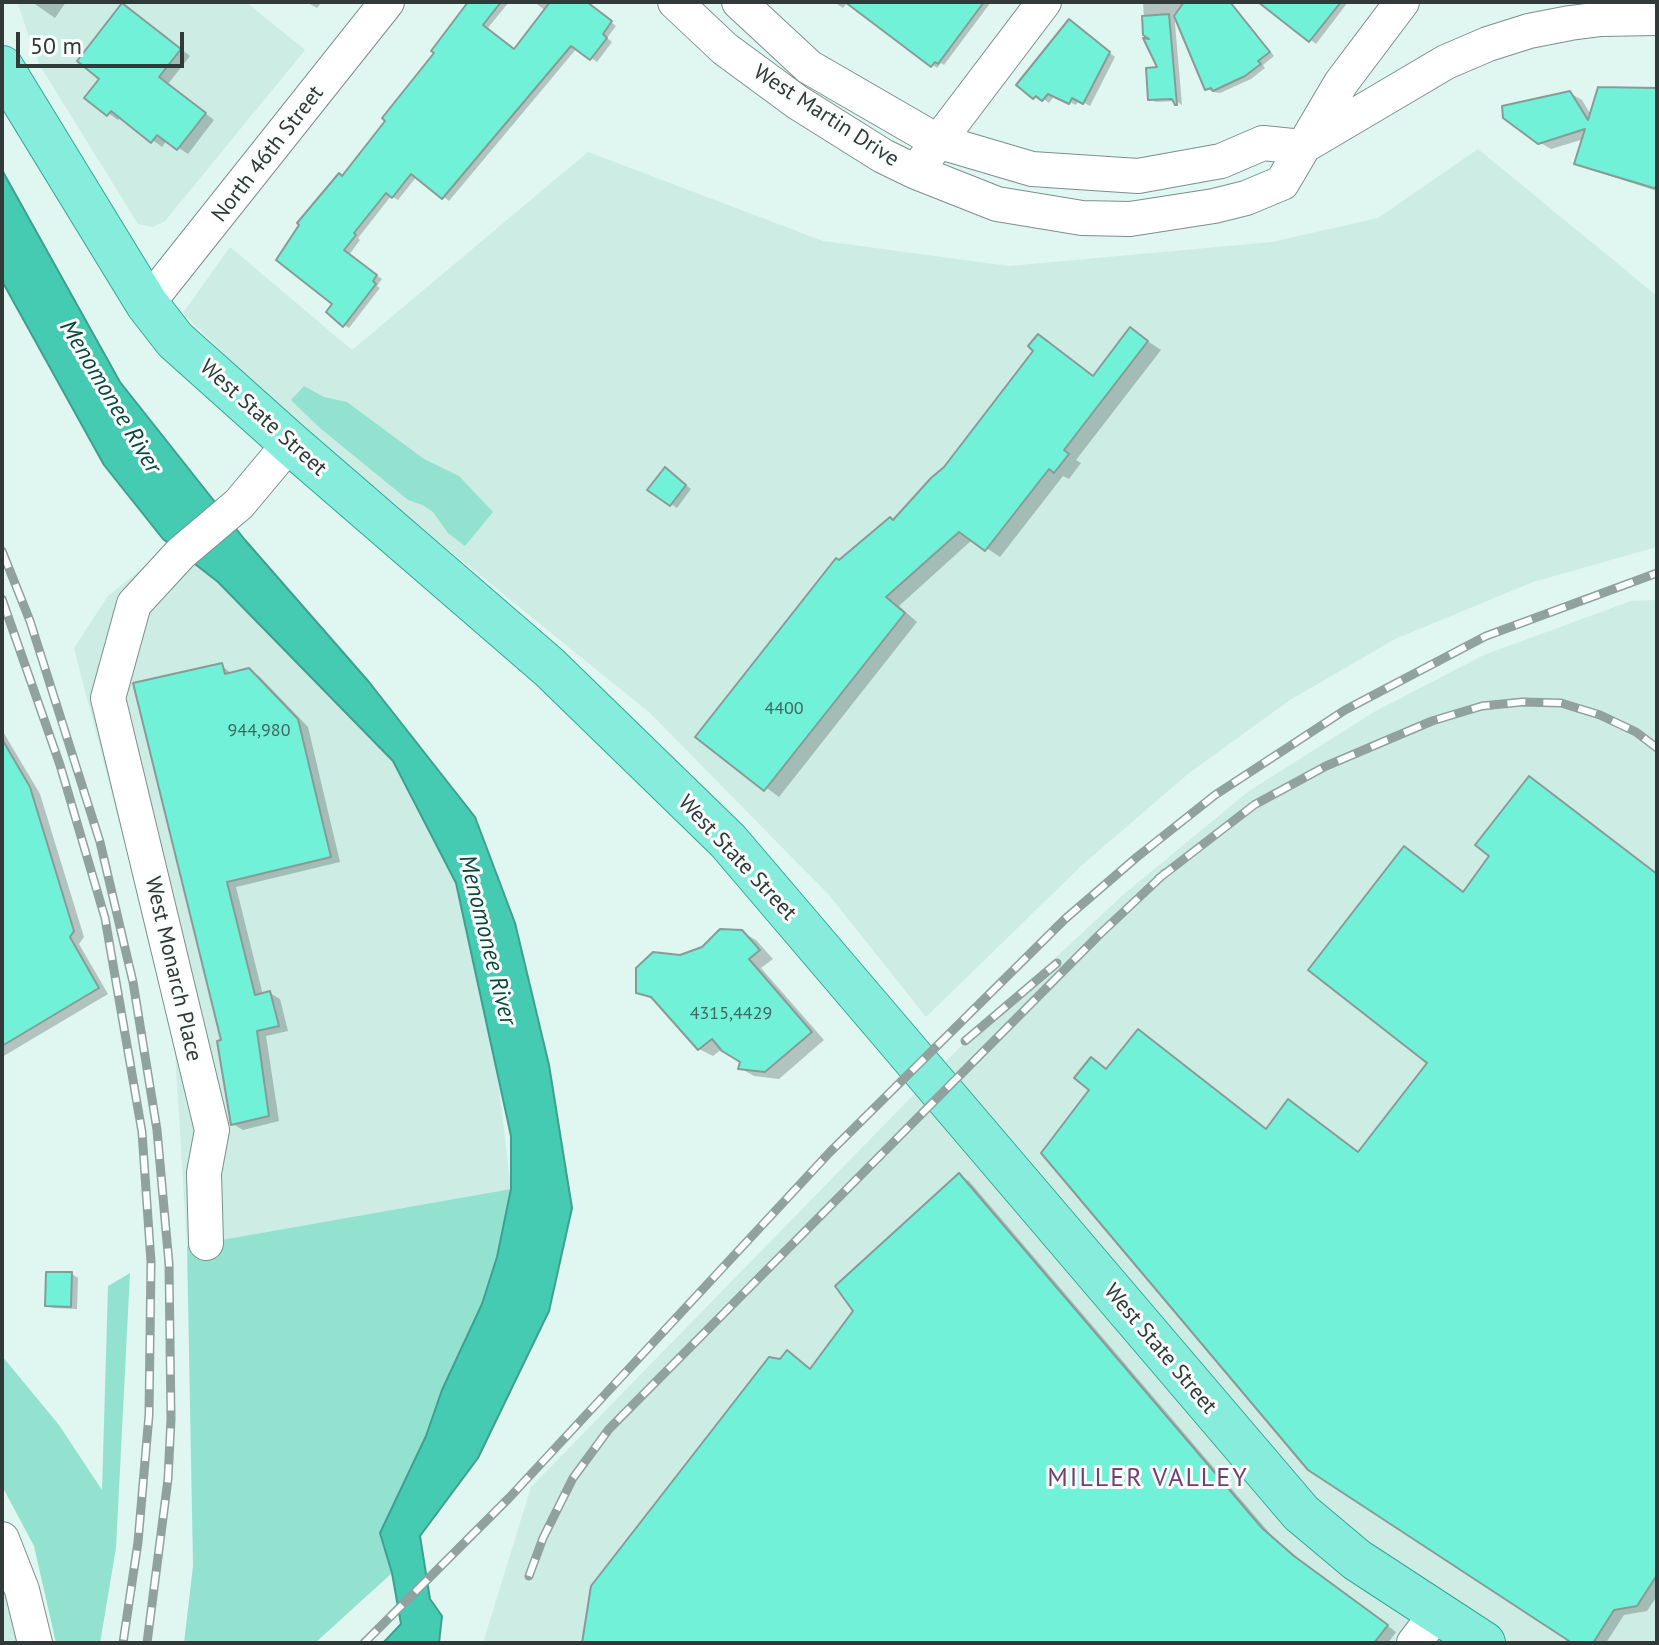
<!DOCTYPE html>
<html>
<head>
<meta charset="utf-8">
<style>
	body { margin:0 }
	#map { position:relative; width:1659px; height:1645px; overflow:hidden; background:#e0f6f0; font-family:"PT Sans",sans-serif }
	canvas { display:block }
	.frame { position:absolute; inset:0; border:4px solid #313a38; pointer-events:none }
	.scale { position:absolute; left:16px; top:32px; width:168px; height:36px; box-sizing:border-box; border:4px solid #313a38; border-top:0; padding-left:10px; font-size:24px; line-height:28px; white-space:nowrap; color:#313a38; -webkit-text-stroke:6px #fafffe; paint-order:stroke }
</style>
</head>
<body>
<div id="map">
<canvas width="1659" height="1645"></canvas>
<div class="frame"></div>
<div class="scale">50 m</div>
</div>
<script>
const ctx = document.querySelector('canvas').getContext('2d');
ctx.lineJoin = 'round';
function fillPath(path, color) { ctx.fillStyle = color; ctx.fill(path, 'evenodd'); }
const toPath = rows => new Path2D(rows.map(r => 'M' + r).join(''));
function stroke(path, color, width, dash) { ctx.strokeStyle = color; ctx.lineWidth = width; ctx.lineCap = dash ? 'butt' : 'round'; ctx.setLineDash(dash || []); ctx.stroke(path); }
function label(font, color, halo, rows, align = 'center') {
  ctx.font = font + ' "PT Sans",sans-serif'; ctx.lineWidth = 6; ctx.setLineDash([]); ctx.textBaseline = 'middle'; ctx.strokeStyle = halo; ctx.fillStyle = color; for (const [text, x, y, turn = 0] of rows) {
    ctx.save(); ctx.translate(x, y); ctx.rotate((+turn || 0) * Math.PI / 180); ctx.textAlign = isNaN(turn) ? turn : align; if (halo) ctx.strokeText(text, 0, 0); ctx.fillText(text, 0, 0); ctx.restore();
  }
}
fillPath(toPath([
	[17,2,246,2,305,50,165,221,153,227,138,224,39,64],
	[1478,149,1657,296,1657,547,1533,582,1395,639,1290,700,1189,773,1081,866,926,1017,830,896,650,713,298,428,183,313,230,247,352,350,588,152,823,241,1009,266,1272,242,1378,218],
	[177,540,393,761,456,883,498,1079,511,1189,187,1246,174,1034,74,648,108,596],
	[1657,600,1657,1643,483,1643,531,1487,965,1042,1124,894,1249,791,1374,712,1484,655,1631,601],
	[2,1578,20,1643,2,1643]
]), '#ccece4');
fillPath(toPath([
	[304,386,324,397,347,402,424,459,459,476,493,512,465,546,448,533,433,512,423,505,408,500,320,428,291,400],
	[511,1189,497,1257,482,1304,442,1390,426,1436,380,1533,392,1573,315,1643,184,1643,193,1566,187,1246],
	[130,1273,116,1548,100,1643,56,1643,34,1546,2,1486,2,1356,59,1425,102,1490,108,1286]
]), '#93e2d0');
const water = toPath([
	[2,170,120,382,245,540,369,682,475,817,515,923,549,1065,572,1208,549,1311,478,1458,420,1536,430,1599,442,1616,439,1643,383,1643,401,1624,392,1573,380,1533,426,1436,442,1390,482,1304,497,1257,511,1189,511,1136,456,883,393,761,218,582,163,539,104,465,2,281,2,170]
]);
fillPath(water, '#44cbb2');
stroke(water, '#3ea08d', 2);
fillPath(toPath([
	[32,2,66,2,55,18],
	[306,2,322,2,317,8],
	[474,2,509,2,487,29,515,51,546,11,534,2,585,2,616,26,607,38,612,42,597,62,577,48,449,201,417,176,398,200,391,196,358,238,360,240,349,255,382,279,377,286,380,288,349,328,344,325,335,304,343,178],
	[834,2,848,2,843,8],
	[848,2,991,2,944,65,941,63,937,68],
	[1143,2,1231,2,1274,56,1263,65,1265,68,1251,79,1220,93,1213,92,1207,89,1174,12,1182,105,1176,101,1156,102,1150,99,1160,69,1155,42,1145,34],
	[1261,2,1348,2,1316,44],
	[132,11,190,56,168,84,214,120,188,154,167,140,162,147,121,117,118,120,87,98,102,78],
	[1075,25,1115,57,1090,106,1079,100,1076,105,1055,95,1049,103,1042,98,1040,101,1034,97],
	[1657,90,1657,191,1588,169,1576,163,1584,139,1551,149,1539,142,1570,93,1582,100,1591,115],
	[1131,330,1161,350,1076,460,1081,463,1069,479,1063,476,1000,557,973,539,899,606,917,622,779,797,698,737,840,562,894,522,946,468,1035,351,1038,336,1095,377],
	[671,473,691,489,677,508,650,490],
	[221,665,232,674,249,670,259,676,308,727,340,862,236,887,263,995,270,993,280,999,288,1031,266,1036,279,1121,243,1130,233,1124,224,1041],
	[2,730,40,794,84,937,79,944,108,994,2,1057],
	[1657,874,1657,1596,1647,1611,1624,1615,1606,1643,1575,1643,1107,1070,1139,1031,1267,1130,1359,1153,1430,1062,1464,894],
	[742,932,756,940,773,959,761,968,824,1040,779,1079,754,1076,740,1068,742,1061,722,1049,713,1056,699,1049,658,1002,638,992,681,957],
	[959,1176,969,1181,1272,1536,1305,1564,1396,1632,1388,1643,584,1643,781,1361,797,1359,812,1370],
	[72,1274,78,1278,77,1309,53,1308,47,1305]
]), '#0003');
const building = toPath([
	[468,2,501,2,483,25,514,49,550,2,587,2,612,21,603,34,607,38,590,60,571,46,442,199,411,174,392,198,386,193,354,233,356,235,344,250,377,275,373,281,376,284,343,327,326,312,332,304,276,260,299,225,297,223,339,173,342,176,385,121,382,118,434,53,431,51,468,2],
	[845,2,984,2,938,64,935,62,931,67,845,2],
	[1184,2,1230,2,1270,52,1258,61,1261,64,1245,76,1213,91,1211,88,1205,90,1174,16,1184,2],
	[1258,2,1341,2,1309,42,1258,2],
	[122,3,181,49,159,77,206,113,177,150,157,135,151,143,111,111,107,116,84,98,99,79,77,61,122,3],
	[1169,14,1177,105,1175,105,1172,99,1148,100,1146,68,1157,67,1143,38,1149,39,1143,35,1142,16,1169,14],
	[1069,19,1110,52,1083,104,1072,98,1069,104,1048,94,1042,101,1036,96,1033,99,1016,85,1069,19],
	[1598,87,1657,88,1657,189,1574,164,1585,129,1538,144,1503,118,1502,106,1570,91,1588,120,1598,87],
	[1130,327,1148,341,1064,450,1069,454,1054,473,1049,469,985,551,959,532,886,597,905,613,764,791,695,737,836,558,839,560,890,517,893,520,931,478,944,467,1033,351,1028,346,1038,334,1093,376,1130,327],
	[665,467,686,485,670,506,647,490,665,467],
	[222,663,225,674,249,668,298,719,331,857,227,882,255,995,270,991,279,1026,257,1031,269,1116,231,1125,217,1041,221,1040,133,683,222,663],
	[2,739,30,787,74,931,70,937,99,988,2,1046,2,739],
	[1529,776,1657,874,1657,1575,1637,1606,1614,1610,1593,1643,1572,1643,1308,1470,1041,1153,1089,1090,1074,1078,1091,1057,1106,1069,1138,1029,1266,1129,1288,1099,1358,1152,1427,1063,1308,970,1404,846,1463,892,1489,856,1475,845,1529,776],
	[720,929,742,930,760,950,749,959,812,1032,765,1072,738,1069,740,1062,722,1051,712,1039,698,1050,651,997,636,993,636,968,653,952,680,955,702,947,720,929],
	[959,1173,1262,1528,1294,1556,1388,1625,1374,1643,582,1643,591,1586,769,1357,780,1359,787,1350,810,1369,853,1311,835,1286,959,1173],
	[46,1272,72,1272,71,1307,45,1306,46,1272]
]);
fillPath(building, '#71f2d8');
stroke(building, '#879c96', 2);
const minor = toPath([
	[675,2,725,49,797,102,883,156,916,172,997,204,1082,218,1130,219,1214,206,1246,198,1282,183,1341,83,1402,2],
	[739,2,809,67,937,141,1032,169,1138,176,1221,161,1263,143,1302,147,1446,62,1488,44,1529,31,1570,23,1601,19,1657,18],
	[925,159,1044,2],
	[147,304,387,2],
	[206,1243,204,1173,212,1130,108,698,134,604,181,553,239,504,290,443],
	[2,1539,22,1590,35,1643],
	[1414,1643,1437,1613]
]);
const major = toPath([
	[2,67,147,304,175,340,290,443,549,667,728,841,1301,1513,1357,1560,1484,1643]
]);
stroke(minor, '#7b908b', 36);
stroke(major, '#34a793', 44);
stroke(minor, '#fff', 34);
stroke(major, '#86eddc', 42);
const rail = toPath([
	[2,551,30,621,100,842,133,982,157,1130,169,1264,171,1419,168,1479,147,1643],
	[2,599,60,765,105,918,142,1132,151,1262,149,1415,138,1542,123,1643],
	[1158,879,1254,805,1326,766,1432,721,1482,706,1522,702,1561,703,1600,715,1636,732,1657,748],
	[965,1041,1057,963],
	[529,1576,543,1538,573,1478,609,1429,1099,935,1165,873],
	[364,1643,509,1498,830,1152,1065,919,1137,857,1215,795,1345,710,1486,636,1657,573]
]);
stroke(rail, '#91a19d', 9);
stroke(rail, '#fafffe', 6, [18]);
label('18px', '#416860', null, [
	["4400",784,709],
	["944,980",259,731],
	["4315,4429",731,1014]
]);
label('22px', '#313a38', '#fafffe', [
	["West Martin Drive",826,116,33],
	["North 46th Street",268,154,-52],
	["West State Street",263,418,42],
	["West State Street",737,858,47],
	["West Monarch Place",173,969,77],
	["West State Street",1160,1349,50]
]);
label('italic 24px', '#0c473d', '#fafffe', [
	["Menomonee River",110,397,59],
	["Menomonee River",487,940,76]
]);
ctx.letterSpacing = '2px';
label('26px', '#723f71', '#fafffe', [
	["MILLER VALLEY",1148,1479]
]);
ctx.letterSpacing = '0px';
</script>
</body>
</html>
